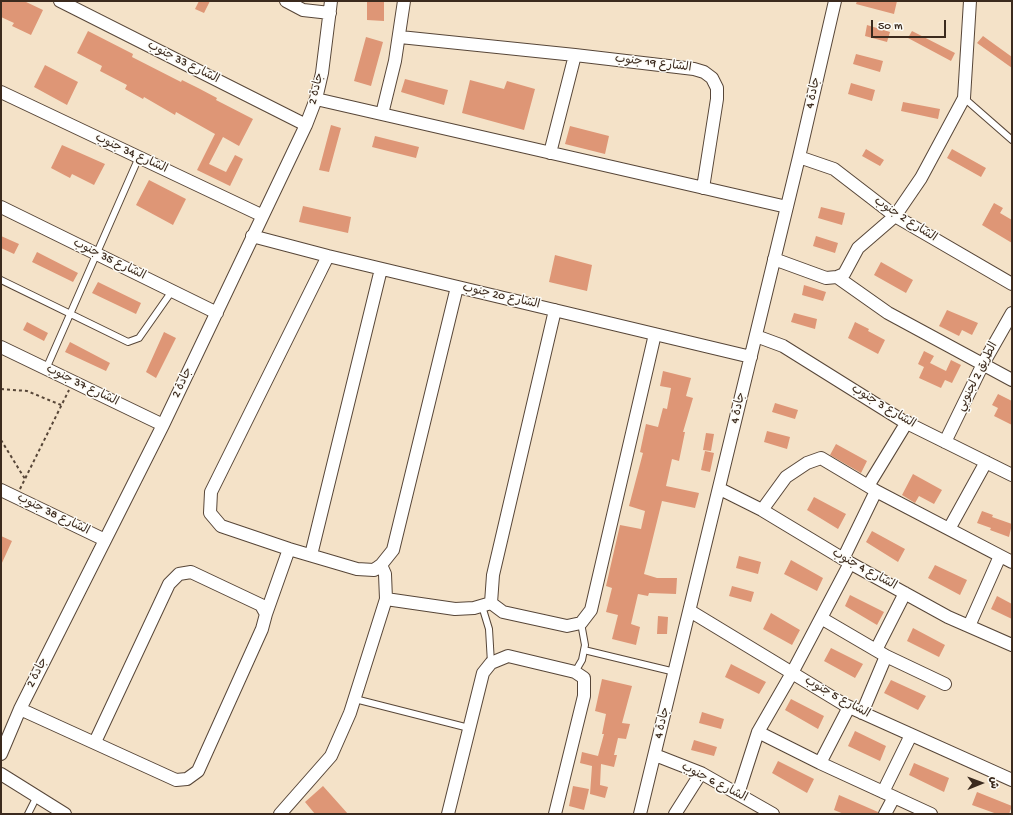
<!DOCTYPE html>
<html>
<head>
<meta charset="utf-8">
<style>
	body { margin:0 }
	#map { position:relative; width:1013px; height:815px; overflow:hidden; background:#f4e2c8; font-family:"Gochi Hand","Playpen Sans Arabic",sans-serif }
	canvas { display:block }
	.frame { position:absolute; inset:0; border:2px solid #3b2a1e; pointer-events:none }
	.north { position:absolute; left:961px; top:763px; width:40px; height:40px; -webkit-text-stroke:3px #fdfcf7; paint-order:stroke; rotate:89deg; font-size:11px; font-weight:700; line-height:16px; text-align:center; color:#3b2a1e }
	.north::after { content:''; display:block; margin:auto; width:14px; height:18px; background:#3b2a1e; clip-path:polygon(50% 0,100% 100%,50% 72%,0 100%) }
	.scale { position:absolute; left:871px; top:20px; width:75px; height:18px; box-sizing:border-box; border:2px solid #3b2a1e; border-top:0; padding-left:5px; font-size:12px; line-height:14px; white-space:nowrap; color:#3b2a1e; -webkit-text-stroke:3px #fdfcf7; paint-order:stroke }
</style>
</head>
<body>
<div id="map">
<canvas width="1013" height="815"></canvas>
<div class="frame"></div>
<div class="north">ش</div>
<div class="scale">50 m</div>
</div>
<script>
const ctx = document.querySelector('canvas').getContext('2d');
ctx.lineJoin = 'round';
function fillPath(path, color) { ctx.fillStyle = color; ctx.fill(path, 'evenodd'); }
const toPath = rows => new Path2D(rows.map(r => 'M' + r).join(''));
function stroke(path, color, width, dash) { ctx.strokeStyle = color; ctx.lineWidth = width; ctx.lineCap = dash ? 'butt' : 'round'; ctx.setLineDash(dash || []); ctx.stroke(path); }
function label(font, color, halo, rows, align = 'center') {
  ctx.font = font + ' "Gochi Hand","Playpen Sans Arabic",sans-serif'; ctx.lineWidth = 3; ctx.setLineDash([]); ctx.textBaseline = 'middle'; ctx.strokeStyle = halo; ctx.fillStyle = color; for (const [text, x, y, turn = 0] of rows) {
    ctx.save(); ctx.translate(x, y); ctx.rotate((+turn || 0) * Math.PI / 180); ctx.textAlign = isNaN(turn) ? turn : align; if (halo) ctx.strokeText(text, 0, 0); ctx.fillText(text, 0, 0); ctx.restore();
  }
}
fillPath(toPath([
	[1,1,24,1,43,10,31,35,12,26,14,23,1,17],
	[199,1,210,1,204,13,195,9],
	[367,1,384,1,384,21,367,20],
	[857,1,897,1,894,14,856,4],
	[867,25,890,32,887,42,865,36],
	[88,31,133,54,132,57,181,82,182,80,200,89,217,98,216,100,253,119,239,146,223,137,209,164,226,172,235,155,243,159,230,186,197,170,215,134,176,112,175,115,144,97,143,99,125,89,127,85,100,71,102,66,77,53],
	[912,31,955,53,951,61,908,38],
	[983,36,1012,57,1012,68,977,43],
	[366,37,383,42,371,86,354,81],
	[856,54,883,61,880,72,853,64],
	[45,65,78,82,67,105,34,87],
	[405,79,448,90,444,105,401,92],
	[470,80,504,89,507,81,535,89,524,130,462,113],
	[851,83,875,90,872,101,848,94],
	[903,102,940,109,938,119,901,111],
	[331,125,341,128,329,172,319,170],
	[570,126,609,136,605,154,565,144],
	[375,136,419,147,416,158,372,147],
	[62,145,105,164,94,185,72,174,70,178,51,168],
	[866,149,884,160,880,166,862,156],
	[952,149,986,168,981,177,947,158],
	[149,180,186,199,173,225,136,205],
	[994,203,1003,208,1000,213,1012,220,1012,243,982,225],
	[303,206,351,217,348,233,299,222],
	[821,207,845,213,842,225,818,218],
	[1,236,19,244,14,254,1,248],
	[816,236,838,243,835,253,813,246],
	[37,252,78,273,73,282,32,262],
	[555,255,592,265,587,291,549,282],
	[881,262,913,280,906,293,874,275],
	[98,282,141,303,136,314,92,293],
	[804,285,826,292,823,301,802,295],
	[947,310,978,323,972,335,962,330,959,336,939,326],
	[794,313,817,319,815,329,791,322],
	[27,322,48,333,44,341,23,330],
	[855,322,869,329,868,331,885,340,878,354,848,338],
	[164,332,176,338,156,378,146,372],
	[70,342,110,363,106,371,65,352],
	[924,351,934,356,930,363,946,371,951,360,961,365,952,383,945,380,941,388,919,378,924,367,918,364],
	[663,371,691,378,686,396,693,398,683,432,685,432,679,461,672,459,666,486,699,493,695,508,662,501,644,574,657,578,677,578,676,594,649,593,648,596,638,594,631,624,640,627,636,645,612,639,618,615,606,612,612,588,606,586,620,525,641,529,645,511,629,506,643,453,640,452,646,424,658,427,663,408,667,409,671,388,660,386],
	[998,394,1012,401,1012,425,994,416,998,408,992,405],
	[775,403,798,410,795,419,772,412],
	[767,431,790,437,787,449,764,442],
	[706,433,714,434,711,451,703,450],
	[836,444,867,461,861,473,830,455],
	[705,451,714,453,710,472,701,470],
	[913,474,942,490,934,504,919,496,915,503,902,495],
	[814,497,846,514,838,529,807,510],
	[982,511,993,515,992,517,1012,524,1009,537,990,530,991,528,977,523],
	[872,531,905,549,898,562,866,542],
	[1,536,12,541,1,565],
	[739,556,761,562,758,574,736,568],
	[791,560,823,578,817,591,784,574],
	[935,565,967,580,960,595,928,578],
	[732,586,754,592,751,602,729,596],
	[850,595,884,612,877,625,845,606],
	[997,596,1012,604,1012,619,991,609],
	[771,613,800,630,792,645,763,629],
	[658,616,668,617,667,634,657,634],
	[913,628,945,645,939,657,907,641],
	[831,648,863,664,855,678,824,661],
	[731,664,766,682,759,694,725,677],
	[602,679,632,686,622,723,630,724,626,739,618,738,614,755,617,755,614,767,601,764,600,785,608,787,605,798,590,794,592,766,580,763,582,752,598,756,604,734,602,734,606,714,595,711],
	[891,680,926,696,918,710,884,693],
	[791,699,824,716,818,729,785,710],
	[702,712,724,719,721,729,699,723],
	[855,731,886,746,880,761,848,746],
	[694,740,717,747,714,756,691,750],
	[778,761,814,779,807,793,772,773],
	[914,763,949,778,944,792,909,775],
	[323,786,348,814,315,814,305,802],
	[573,786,589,789,584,810,569,806],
	[977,792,1012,806,1009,814,997,814,972,805],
	[839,795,878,812,878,814,844,814,834,810]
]), '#de9676');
const service = toPath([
	[964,98,1012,140],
	[1,280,128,342,139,338,172,291],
	[46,369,139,157],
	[482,606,489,629,491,663],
	[584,650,675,672],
	[575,672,582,660,585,645,581,623],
	[355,699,469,728],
	[28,814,36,798]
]);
const minor = toPath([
	[60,1,306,125],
	[286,1,303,10,330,13],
	[400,37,575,55,694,69,704,72,712,78,717,88,717,99,703,188],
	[1,92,261,215],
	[316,99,787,207],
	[382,114,395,61,404,1],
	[550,153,575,55],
	[799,157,834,169,895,216,1012,284],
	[1,207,217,313],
	[252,236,328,256,751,357],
	[328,256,211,492,210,513,221,526,289,549,357,569,374,570,381,565,393,550,457,287],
	[774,259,826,278,837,277,844,274,858,248,895,216,921,178,964,98,970,1],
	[837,277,888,313,1012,380],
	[555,310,493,575,491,603,503,612,567,626,581,623,591,610,655,334],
	[756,336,783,346,903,421,1012,475],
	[1,347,163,425],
	[945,442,983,364,1012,313],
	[868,486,907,422],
	[720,489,762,510,850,563,948,617,1012,645],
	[1,490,105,540],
	[876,491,1012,562],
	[762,510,786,477,807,463,821,458,868,486,876,491,843,559],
	[949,529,986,462],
	[311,555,381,269],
	[386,599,455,609,474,608,491,603],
	[690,611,845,705,1012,780],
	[266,614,289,549],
	[821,618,886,656,862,713],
	[969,626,1000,556],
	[876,650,905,593],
	[886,656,945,684],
	[20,709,176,780,187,779,198,771,262,629,266,614,261,605,191,572,179,574,169,584,95,742],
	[758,732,820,763,931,814],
	[1,754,20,709,163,425,306,125,316,99,322,73,331,1],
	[655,755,701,773,773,814],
	[820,763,849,707],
	[1,774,65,814],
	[883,792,911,735],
	[738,794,758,732,792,673,850,563],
	[280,814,331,756,350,713,386,599,385,574,381,565],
	[448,814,483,673,491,663,508,656,575,672,584,678,584,696,555,814],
	[640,814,799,157,835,1],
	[675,814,701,773],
	[885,814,894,797]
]);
stroke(service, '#574638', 8);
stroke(minor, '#574638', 14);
stroke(toPath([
	[1,389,27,391,61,405],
	[1,394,1,409],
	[1,440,25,479],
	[20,489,69,390]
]), '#574638', 2, [3, 3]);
stroke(service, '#fff', 6);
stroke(minor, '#fff', 12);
label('12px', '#3b2a1e', '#fdfcf7', [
	["الشارع 33 جنوب",183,63,27],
	["الشارع 19 جنوب",653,64,7],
	["جادة 2",317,89,-76],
	["جادة 4",814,93,-77],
	["الشارع 34 جنوب",131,154,25],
	["الشارع 2 جنوب",905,220,33],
	["الشارع 35 جنوب",109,260,26],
	["الشارع 20 جنوب",501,297,13],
	["الطريق 2 لجنوبي",978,377,-63],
	["جادة 2",183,383,-64],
	["الشارع 37 جنوب",82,386,26],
	["الشارع 3 جنوب",883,407,31],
	["جادة 4",739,408,-77],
	["الشارع 38 جنوب",53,515,26],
	["الشارع 4 جنوب",864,570,29],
	["جادة 2",38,673,-63],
	["الشارع 5 جنوب",837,698,29],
	["جادة 4",663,723,-76],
	["الشارع 6 جنوب",714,783,27]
]);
</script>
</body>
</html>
